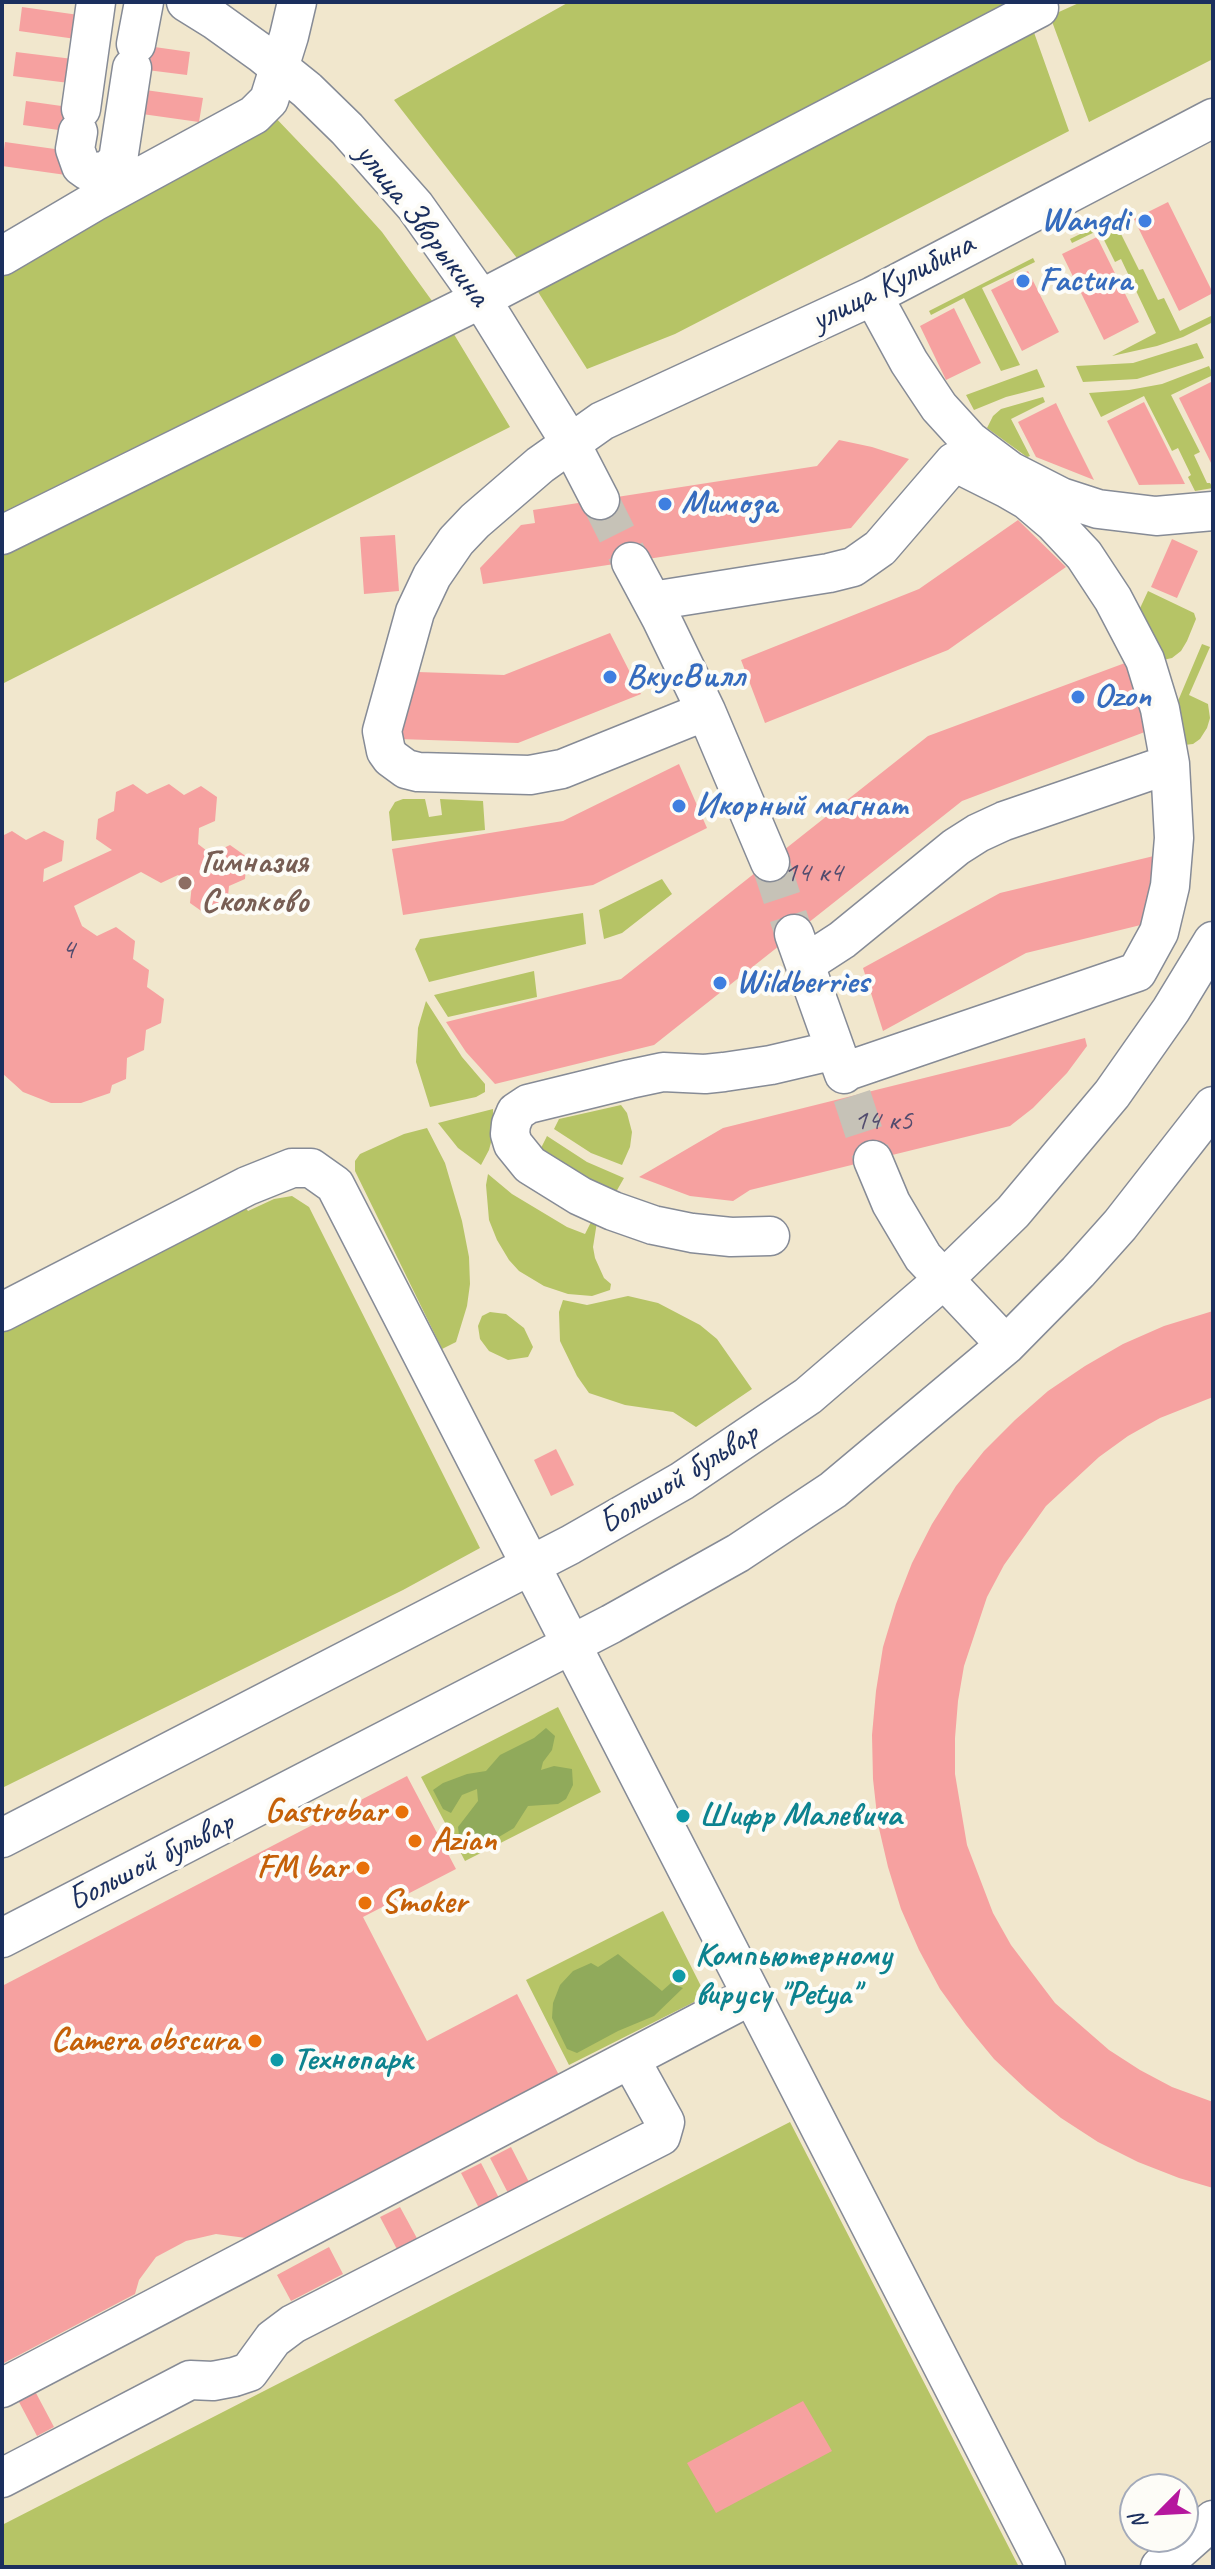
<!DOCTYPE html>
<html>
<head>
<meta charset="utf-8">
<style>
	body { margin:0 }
	#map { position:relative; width:1215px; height:2569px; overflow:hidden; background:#f1e7cd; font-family:Caveat,sans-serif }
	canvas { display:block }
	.frame { position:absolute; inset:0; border:4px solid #1b2f5e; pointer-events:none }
	.north { position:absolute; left:1119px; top:2473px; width:80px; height:80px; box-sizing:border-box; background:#fdfcf7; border:2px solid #a3aaba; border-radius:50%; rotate:246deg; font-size:22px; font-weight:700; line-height:32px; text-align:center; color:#1b2f5e }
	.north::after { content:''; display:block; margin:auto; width:28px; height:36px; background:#b5179e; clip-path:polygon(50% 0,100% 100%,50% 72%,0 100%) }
</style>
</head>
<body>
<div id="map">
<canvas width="1215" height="2569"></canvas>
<div class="frame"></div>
<div class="north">N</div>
</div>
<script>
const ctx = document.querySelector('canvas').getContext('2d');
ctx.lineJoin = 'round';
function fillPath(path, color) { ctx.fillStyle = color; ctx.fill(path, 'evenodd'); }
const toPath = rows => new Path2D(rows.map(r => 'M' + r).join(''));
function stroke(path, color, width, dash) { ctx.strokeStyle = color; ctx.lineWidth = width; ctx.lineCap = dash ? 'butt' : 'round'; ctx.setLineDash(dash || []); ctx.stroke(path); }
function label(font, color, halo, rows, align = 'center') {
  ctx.font = font + ' Caveat,sans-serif'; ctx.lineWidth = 8; ctx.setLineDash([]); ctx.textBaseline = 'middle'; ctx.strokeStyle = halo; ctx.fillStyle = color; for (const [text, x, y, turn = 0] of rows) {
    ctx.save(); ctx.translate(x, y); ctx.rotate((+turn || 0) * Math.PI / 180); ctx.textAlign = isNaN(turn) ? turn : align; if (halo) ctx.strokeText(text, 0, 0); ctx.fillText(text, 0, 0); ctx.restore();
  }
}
fillPath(toPath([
	[569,2,1023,2,520,262,394,100],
	[1081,2,1213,2,1213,59,1089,122,1050,16],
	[1031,24,1069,131,675,334,587,369,533,284],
	[271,113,337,182,382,232,435,305,2,525,2,262],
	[1125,212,1127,217,1116,224,1139,270,1143,269,1158,300,1164,298,1180,331,1213,315,1213,322,1183,337,1157,346,1112,356,1156,333,1121,259,1115,262,1099,230,1072,243,1070,239],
	[1033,258,1035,262,982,288,1020,365,1001,371,964,298,931,315,929,311],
	[449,326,510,427,2,684,2,546],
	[1197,343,1204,358,1137,379,1083,382,1076,366,1133,363],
	[1209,366,1213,375,1171,395,1200,452,1194,455,1207,483,1210,483,1213,488,1195,491,1188,477,1191,475,1178,448,1172,451,1144,396,1101,417,1089,393,1129,390,1162,384],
	[1037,369,1045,387,1006,397,974,410,966,395],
	[1043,397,1045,402,1011,419,1030,456,1027,457,987,428,993,416,1001,409],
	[1148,591,1194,613,1196,619,1187,641,1181,651,1172,658,1163,660,1135,619],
	[1202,644,1210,647,1189,695,1208,704,1210,718,1207,728,1200,739,1193,744,1184,745,1175,719,1178,701],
	[403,799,425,799,429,817,442,815,440,799,483,801,485,830,392,841,389,812,395,802],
	[662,879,672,894,622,933,604,939,599,910],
	[583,913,586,944,429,982,415,949,420,939],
	[534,971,537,997,448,1017,434,995],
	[426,1001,462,1057,485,1084,485,1092,476,1097,430,1107,416,1062,418,1028],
	[621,1105,627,1113,632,1132,630,1147,622,1165,591,1153,554,1129,559,1119],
	[493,1109,493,1135,489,1150,481,1165,458,1148,438,1123],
	[427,1128,445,1163,462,1221,469,1257,470,1284,467,1306,456,1342,442,1349,355,1171,355,1161,360,1154,404,1134],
	[547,1136,587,1162,624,1178,616,1192,575,1174,540,1150],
	[488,1174,512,1194,567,1227,585,1234,592,1220,597,1222,593,1247,595,1258,604,1278,611,1284,610,1290,592,1296,568,1294,544,1286,519,1271,509,1260,497,1240,489,1220,486,1185],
	[292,1196,309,1207,480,1548,403,1590,2,1788,2,1332,245,1207,248,1211,274,1199],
	[628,1296,658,1303,700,1325,717,1339,752,1389,696,1427,673,1412,625,1405,589,1393,577,1376,560,1341,559,1312,563,1300,587,1305],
	[490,1312,506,1314,524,1328,533,1347,528,1357,508,1360,489,1351,480,1339,478,1326,482,1316],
	[558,1707,601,1792,465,1861,421,1777],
	[663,1911,706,1996,569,2065,526,1980],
	[790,2122,1019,2567,2,2567,2,2525]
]), '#b6c466');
fillPath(toPath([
	[546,1728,555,1736,552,1750,543,1762,541,1770,554,1766,572,1769,573,1785,566,1799,558,1804,528,1806,514,1828,492,1841,471,1850,460,1844,458,1827,478,1801,477,1789,462,1795,451,1813,443,1809,433,1790,443,1783,467,1774,486,1771,500,1755,534,1738],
	[618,1954,662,1991,671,1983,683,1988,654,2016,618,2031,577,2053,567,2049,552,2018,553,2003,560,1985,573,1971,591,1963,598,1967]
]), '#90aa5b');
fillPath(toPath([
	[22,7,86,16,83,40,19,31],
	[126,43,190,52,187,75,123,67],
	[16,52,81,60,77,84,13,76],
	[138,89,203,98,199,122,135,113],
	[26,101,90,110,87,134,23,125],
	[5,142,69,151,66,175,2,166],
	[1168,202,1213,293,1179,311,1134,219],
	[1097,237,1139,322,1104,340,1062,254],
	[1028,271,1059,332,1022,351,991,290],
	[954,308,981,363,946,380,920,326],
	[1213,381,1213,467,1179,398],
	[1144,402,1185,484,1139,485,1107,421],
	[1056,403,1066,424,1094,480,1036,457,1018,422],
	[839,440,872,447,909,459,851,528,483,584,480,568,521,525,535,523,533,510,817,466],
	[1018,520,1066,567,948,650,765,723,741,660,919,589],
	[395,535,399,591,364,594,360,537],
	[1172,539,1198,551,1177,598,1151,587],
	[610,633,641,694,518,743,399,739,418,672,504,675],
	[1125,663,1150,730,962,801,654,1045,495,1084,466,1052,446,1022,621,979,928,736],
	[679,764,707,828,593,885,403,915,392,849,563,821],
	[133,784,147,794,169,784,184,795,201,786,217,797,215,821,199,828,198,844,211,854,230,845,247,857,245,879,229,886,227,906,207,915,190,903,192,884,178,875,161,883,141,872,74,906,82,926,97,936,116,927,135,941,133,959,149,970,147,987,164,999,161,1023,146,1030,144,1050,127,1058,126,1079,112,1085,110,1093,81,1103,51,1103,23,1092,2,1073,2,836,12,831,26,840,44,831,64,841,62,861,44,869,43,882,112,850,96,839,98,819,114,811,116,792],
	[1158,855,1149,923,1026,953,883,1031,863,968,1000,893],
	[1085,1038,1087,1046,1067,1073,1033,1108,1010,1126,750,1190,733,1201,690,1196,639,1177,723,1128],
	[1213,1311,1213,1397,1160,1418,1128,1436,1099,1457,1046,1506,1004,1565,987,1597,964,1666,958,1701,955,1738,955,1774,967,1845,993,1913,1011,1945,1055,2003,1109,2050,1140,2070,1172,2087,1213,2102,1213,2188,1179,2178,1138,2162,1098,2142,1061,2118,1027,2090,994,2059,966,2025,940,1989,919,1950,901,1909,888,1867,878,1824,873,1779,872,1735,876,1691,883,1647,896,1604,912,1563,932,1524,956,1486,984,1451,1015,1420,1048,1391,1085,1366,1123,1344,1164,1326],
	[556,1449,574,1485,551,1496,534,1460],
	[407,1776,456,1869,363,1917,427,2041,517,1994,561,2079,246,2238,216,2234,186,2241,156,2257,139,2280,135,2294,2,2364,2,1986],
	[511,2147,530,2184,509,2195,490,2158],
	[481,2163,500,2200,480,2210,461,2173],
	[400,2207,419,2242,399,2253,380,2217],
	[329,2247,343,2274,291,2301,277,2275],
	[36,2393,54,2427,37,2436,19,2402],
	[803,2401,832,2451,716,2513,687,2463]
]), '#f6a1a0');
stroke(toPath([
	[600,500,631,562],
	[770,862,794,934],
	[852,1096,873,1160]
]), '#c6c2b7', 38, [38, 19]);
const minor = toPath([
	[186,2,215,20,261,53,307,90,347,129,415,206,481,299,571,444,600,500],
	[136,44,144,2],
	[81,109,96,2],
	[78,132,75,149,81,166,88,171,97,172,108,170,118,160,132,68],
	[2,256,94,202,254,115,269,100,289,36,297,2],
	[873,296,909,362,939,407,970,441,1010,471,1061,497,1098,509,1156,516,1213,511],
	[2,535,481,299,1039,8],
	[631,562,661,618,706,711,770,862],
	[652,601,829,573,853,567,880,548,954,462,1008,489,1027,500,1054,523,1084,555,1113,599,1145,660,1160,709,1170,764,1174,838,1170,886,1159,932,1137,972,844,1072],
	[706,711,562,769,530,775,418,772,406,769,391,758,386,751,382,731,415,612,432,576,456,541,475,521,540,465,602,421,873,296,1213,118],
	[794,934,844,1074],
	[805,964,842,940,956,847,978,833,1004,821,1170,764],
	[873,1160,891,1203,923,1257,1006,1345],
	[770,1236,731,1237,692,1233,653,1225,613,1211,580,1196,530,1165,513,1144,510,1134,511,1124,516,1112,528,1104,630,1079,663,1072,705,1074,724,1072,771,1065,835,1050],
	[2,1312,247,1186,292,1168,311,1168,335,1185,1046,2567],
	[2,1838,570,1545,682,1481,808,1396,943,1280,1013,1212,1112,1094,1171,1010,1213,941],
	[2,1938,611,1624,738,1553,833,1490,1006,1345,1078,1272,1120,1225,1213,1106],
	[2,2388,750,1996],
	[2,2478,190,2380,213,2381,234,2377,249,2372,273,2339,293,2324,661,2136,665,2122,630,2059],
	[1160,2567,1213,2520]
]);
stroke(minor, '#868b96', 41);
stroke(minor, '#fff', 38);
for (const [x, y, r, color] of [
	[1145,221,8,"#3f7fe0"],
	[1023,281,8,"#3f7fe0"],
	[665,504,8,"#3f7fe0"],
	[610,677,8,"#3f7fe0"],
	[1078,697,8,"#3f7fe0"],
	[679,806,8,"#3f7fe0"],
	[185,883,8,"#8d6e63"],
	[720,983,8,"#3f7fe0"],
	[402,1812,8,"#e8710a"],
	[683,1816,8,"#0f9aa8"],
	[415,1841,8,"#e8710a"],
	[363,1868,8,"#e8710a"],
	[365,1903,8,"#e8710a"],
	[679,1976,8,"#0f9aa8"],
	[255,2041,8,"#e8710a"],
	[277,2060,8,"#0f9aa8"]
]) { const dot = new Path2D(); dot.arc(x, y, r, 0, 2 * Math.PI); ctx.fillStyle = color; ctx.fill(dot); stroke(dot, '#fdfcf7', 3); }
label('30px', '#524c6e', null, [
	["14 к4",813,873],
	["4",68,950],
	["14 к5",883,1121]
]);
label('bold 34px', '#366cbe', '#fdfcf7', [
	["Wangdi",1129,221,"right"],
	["Factura",1039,281],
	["Мимоза",681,504],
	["ВкусВилл",626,677],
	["Ozon",1094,697],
	["Икорный магнат",695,806],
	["Wildberries",736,983]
], 'left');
label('34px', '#1b2f5e', '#fdfcf7', [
	["улица Зворыкина",422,225,52],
	["улица Кулибина",893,283,-27],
	["Большой бульвар",679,1479,-32],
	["Большой бульвар",151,1862,-27]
]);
label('bold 34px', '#785e54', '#fdfcf7', [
	["Гимназия",201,863],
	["Сколково",201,902]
], 'left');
label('bold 34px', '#c56008', '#fdfcf7', [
	["Gastrobar",386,1812],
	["Azian",431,1841,"left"],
	["FM bar",347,1868],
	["Smoker",381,1903,"left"],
	["Camera obscura",239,2041]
], 'right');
label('bold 34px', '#0d838f', '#fdfcf7', [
	["Шифр Малевича",699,1816],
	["Компьютерному",695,1956],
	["вирусу \"Petya\"",695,1995],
	["Технопарк",293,2060]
], 'left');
</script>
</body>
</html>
